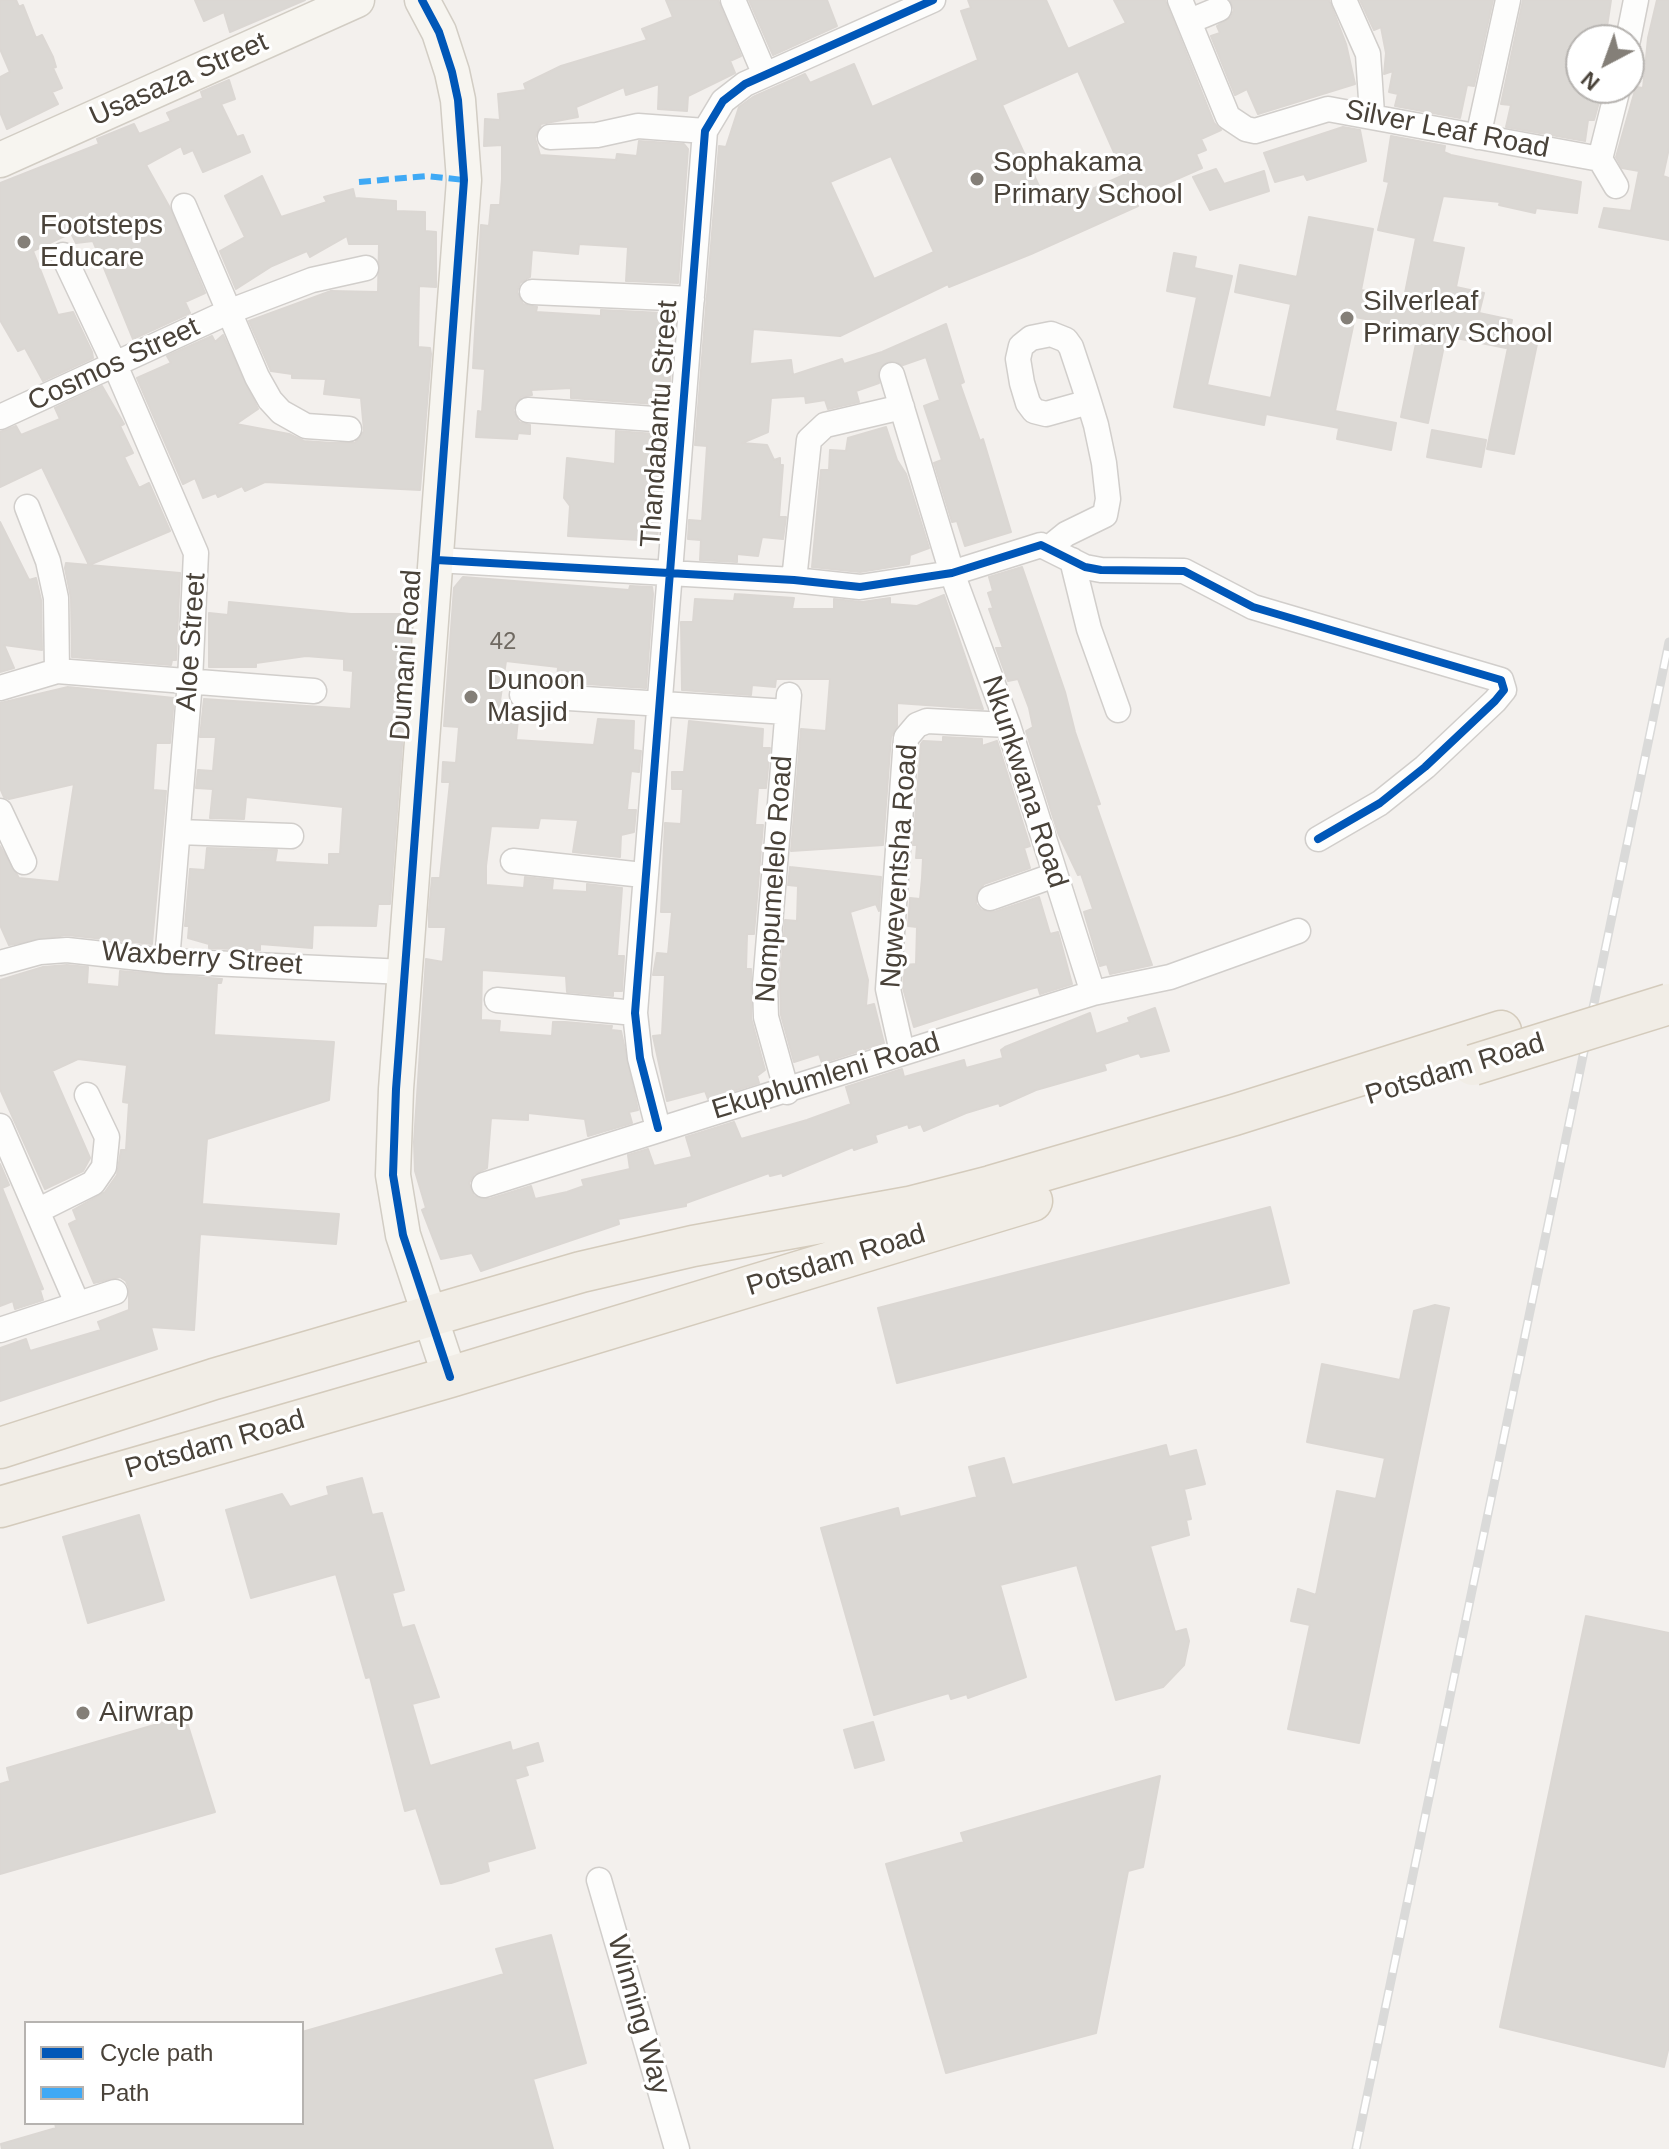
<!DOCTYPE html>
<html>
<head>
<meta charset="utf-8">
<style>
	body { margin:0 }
	#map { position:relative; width:1669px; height:2149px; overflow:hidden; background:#f3f0ed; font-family:Helvetica,sans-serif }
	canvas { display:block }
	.legend { position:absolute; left:24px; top:2021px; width:280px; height:104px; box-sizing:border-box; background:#fff; border:2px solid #b6b3b0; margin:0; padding:10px 14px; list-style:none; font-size:24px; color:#494239 }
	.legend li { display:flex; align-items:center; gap:16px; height:40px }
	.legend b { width:40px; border:2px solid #b6b3b0 }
	.north { position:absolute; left:1565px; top:24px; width:80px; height:80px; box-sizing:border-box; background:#fff; border:2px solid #b6b3b0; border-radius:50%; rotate:221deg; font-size:22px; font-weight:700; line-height:32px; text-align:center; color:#494239 }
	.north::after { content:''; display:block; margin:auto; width:28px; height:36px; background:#847f78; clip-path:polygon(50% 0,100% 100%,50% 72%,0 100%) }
</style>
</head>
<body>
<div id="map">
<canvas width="1669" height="2149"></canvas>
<ul class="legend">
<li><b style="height:10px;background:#0057b8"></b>Cycle path</li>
<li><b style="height:10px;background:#3fa9f5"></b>Path</li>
</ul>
<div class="north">N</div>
</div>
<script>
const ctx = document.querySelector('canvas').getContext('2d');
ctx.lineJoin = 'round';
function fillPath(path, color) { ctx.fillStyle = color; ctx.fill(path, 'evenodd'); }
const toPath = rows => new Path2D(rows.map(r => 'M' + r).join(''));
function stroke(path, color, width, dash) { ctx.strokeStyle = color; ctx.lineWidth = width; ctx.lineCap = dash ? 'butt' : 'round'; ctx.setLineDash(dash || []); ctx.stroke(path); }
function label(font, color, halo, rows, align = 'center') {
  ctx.font = font + ' Helvetica,sans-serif'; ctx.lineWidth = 6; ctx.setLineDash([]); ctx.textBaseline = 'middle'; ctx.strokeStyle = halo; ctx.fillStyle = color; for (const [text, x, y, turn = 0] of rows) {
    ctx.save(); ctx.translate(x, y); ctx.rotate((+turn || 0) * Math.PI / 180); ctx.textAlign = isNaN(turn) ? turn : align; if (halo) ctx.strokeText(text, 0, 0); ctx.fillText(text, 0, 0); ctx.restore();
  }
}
const building = toPath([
	[0,0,16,0,19,7,23,5,36,38,42,35,53,57,56,67,53,68,62,88,52,92,58,104,7,129,0,112,0,77,10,72,0,49,0,0],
	[195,0,305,0,230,32,224,12,204,21,195,0],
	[666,0,718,0,741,56,730,61,735,73,688,96,687,111,658,109,659,84,626,95,624,87,576,107,578,117,541,124,535,138,540,155,616,160,617,154,637,156,639,141,684,144,688,149,678,283,626,281,628,247,579,244,578,254,532,250,530,277,520,283,517,292,523,304,537,307,536,312,601,316,601,310,663,313,660,362,671,364,669,396,656,394,655,404,571,398,571,388,531,390,532,395,521,397,513,410,519,422,530,425,530,434,518,433,517,439,476,437,478,411,482,412,485,369,473,368,481,225,489,226,491,205,500,205,502,179,502,145,484,146,485,119,500,120,498,94,526,90,524,84,561,66,647,40,642,29,673,17,666,0],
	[749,0,827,0,837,26,773,55,749,0],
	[968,0,1046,0,1068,49,1126,23,1114,0,1165,0,1214,123,1221,130,1201,139,1206,150,1196,154,1202,168,1134,198,1138,206,1031,254,949,287,948,284,840,336,753,329,750,364,791,360,793,375,842,359,844,364,882,352,946,324,964,382,960,384,980,441,983,439,1011,532,965,546,957,521,952,522,934,463,942,460,924,406,940,400,926,357,903,365,888,361,878,371,879,383,856,391,859,402,828,409,825,400,806,403,805,396,771,398,768,432,742,443,767,445,774,460,780,458,780,465,783,465,779,517,786,517,783,539,762,537,758,556,737,554,737,562,700,560,701,540,688,539,689,520,702,521,707,446,695,445,719,146,726,147,739,107,753,97,805,74,810,83,854,64,872,107,978,60,961,11,971,8,968,0],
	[1078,71,1124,175,1049,208,1002,105,1078,71],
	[891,156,934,252,874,279,830,182,891,156],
	[1230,0,1329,0,1346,44,1355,84,1258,114,1247,89,1235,95,1211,36,1220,33,1217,26,1231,17,1234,10,1230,0],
	[1360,0,1493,0,1474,86,1467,85,1460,118,1395,106,1398,94,1389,92,1393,71,1384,74,1386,53,1381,27,1374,30,1360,0],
	[1523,0,1611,0,1605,40,1581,40,1581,88,1603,88,1594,120,1588,120,1585,141,1506,127,1511,105,1501,104,1523,0],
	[1657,0,1669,0,1669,148,1663,176,1669,178,1669,240,1599,227,1604,208,1631,211,1639,171,1622,168,1616,157,1636,87,1643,88,1648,38,1657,0],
	[229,80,235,99,221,104,237,137,243,135,250,152,203,172,193,150,184,154,181,146,146,165,170,208,205,293,185,302,190,313,133,339,93,241,76,243,71,233,33,251,58,315,73,312,92,352,93,358,43,381,25,348,18,351,0,320,0,183,99,144,97,139,134,124,139,134,171,121,167,113,203,98,201,92,229,80],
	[1343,127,1360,130,1366,161,1307,180,1304,174,1275,182,1264,153,1343,127],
	[1391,136,1445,146,1444,152,1451,155,1581,182,1577,213,1536,208,1535,213,1499,205,1500,202,1443,196,1432,242,1464,248,1456,287,1484,293,1479,313,1512,320,1506,348,1446,336,1428,423,1401,417,1419,329,1355,317,1335,411,1396,423,1391,450,1337,439,1339,428,1266,414,1264,425,1174,407,1197,297,1167,291,1174,253,1196,257,1194,268,1232,276,1207,385,1271,398,1291,304,1235,292,1240,265,1297,277,1309,217,1373,229,1361,290,1404,298,1416,238,1378,230,1389,182,1384,181,1391,136],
	[1216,169,1224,184,1264,171,1269,191,1210,210,1193,177,1216,169],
	[262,176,281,217,327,202,324,197,353,189,355,198,396,201,396,211,425,212,425,231,436,232,436,287,419,286,418,347,430,348,431,354,420,490,265,482,245,491,242,486,218,497,216,493,203,498,195,478,183,484,137,378,171,363,167,356,212,336,215,342,223,335,258,409,236,424,289,434,304,441,333,443,355,443,364,431,361,398,324,394,326,379,292,378,292,374,271,371,249,321,331,291,378,292,379,244,349,244,347,236,310,257,307,251,272,266,236,289,220,251,245,237,225,196,262,176],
	[1510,338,1537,344,1514,454,1487,449,1510,338],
	[102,386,124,424,120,426,133,453,124,457,139,488,149,483,170,531,89,565,180,573,176,660,172,660,171,665,72,657,71,598,65,568,66,563,89,565,42,467,0,487,0,432,16,426,21,435,60,419,55,408,102,386],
	[886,427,897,460,906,474,929,548,910,555,909,564,860,572,812,567,821,470,829,470,830,450,846,451,848,438,886,427],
	[1432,430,1486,440,1481,467,1427,457,1432,430],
	[616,431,655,434,655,441,665,444,657,480,662,480,657,541,568,536,570,506,564,498,567,458,615,464,616,431],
	[0,522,29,580,36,578,41,600,42,650,4,645,14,668,0,672,0,522],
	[1022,567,1065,692,1075,732,1100,804,1096,805,1152,965,1110,974,1107,964,1100,966,1084,912,1093,909,1081,874,1078,875,1058,833,1026,731,1033,727,1029,708,1018,679,1008,681,996,648,1003,648,989,609,993,608,988,593,993,591,989,577,1022,567],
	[463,577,629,590,630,586,652,587,653,594,646,688,557,682,558,667,506,661,500,701,519,709,516,740,594,745,598,719,634,721,633,750,641,751,639,772,631,771,627,810,636,810,634,832,621,835,620,857,573,852,578,820,540,818,538,828,491,826,486,866,486,885,524,888,525,877,553,880,552,890,587,892,587,884,622,888,617,956,624,956,622,991,613,991,613,996,567,992,566,976,482,970,481,1020,500,1021,499,1032,552,1036,553,1022,565,1022,612,1026,611,1030,621,1031,638,1110,629,1112,632,1123,588,1136,585,1119,528,1113,528,1120,491,1118,487,1168,474,1174,469,1183,474,1196,489,1199,531,1186,535,1199,567,1192,584,1186,582,1180,630,1169,628,1155,648,1149,654,1166,692,1157,686,1137,734,1122,741,1139,807,1120,851,1104,846,1087,902,1069,904,1077,964,1060,966,1068,1003,1058,1001,1050,1005,1047,1090,1013,1096,1034,1130,1022,1128,1018,1155,1008,1169,1051,1141,1057,1139,1053,1104,1064,1106,1070,1036,1090,1000,1106,999,1103,966,1113,924,1131,921,1124,909,1128,908,1124,875,1135,877,1142,854,1150,853,1147,783,1176,782,1173,770,1176,769,1173,686,1203,686,1206,618,1219,619,1224,481,1271,472,1253,441,1259,422,1210,426,1208,415,1171,414,1142,426,959,443,962,446,927,429,927,429,910,432,878,440,878,450,782,442,782,443,762,456,763,459,727,444,726,454,588,463,577],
	[735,594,794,598,792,609,834,609,834,599,862,602,890,598,890,604,917,606,944,595,983,709,897,703,897,726,891,737,883,845,791,851,801,729,826,731,830,679,776,679,775,687,752,685,751,695,682,690,681,622,693,622,695,599,734,601,735,594],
	[229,602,351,614,412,614,390,904,378,904,376,926,313,925,312,948,260,944,260,950,209,948,209,944,188,938,189,926,185,926,190,869,205,870,207,848,277,850,275,862,329,865,329,854,340,854,343,807,246,797,244,819,210,818,213,789,196,788,198,770,213,771,216,737,200,737,204,699,351,709,353,671,344,670,344,659,306,656,256,663,256,667,209,667,209,613,228,615,229,602],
	[68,687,174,698,170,743,156,743,153,790,166,791,152,944,66,935,9,945,0,925,0,846,19,878,59,882,74,784,9,799,4,797,0,788,0,703,68,687],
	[689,721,763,729,762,748,770,748,766,788,758,788,755,825,763,825,754,934,747,934,746,969,751,969,751,1018,765,1070,757,1076,759,1083,708,1099,705,1091,667,1101,653,1036,662,1035,665,975,653,975,657,953,668,954,672,912,661,912,665,823,681,824,683,789,672,789,672,772,684,772,689,721],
	[943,737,982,739,982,746,997,741,1030,846,1024,848,1030,868,984,884,976,895,976,904,981,910,994,912,1039,897,1050,934,1058,932,1072,984,1040,994,1038,987,1030,989,914,1027,903,988,905,965,916,964,917,927,908,926,910,898,920,899,922,878,923,858,916,858,917,845,913,845,921,744,923,741,943,742,943,737],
	[790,867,881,877,879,911,876,904,850,912,868,980,866,1006,874,1004,884,1043,822,1063,819,1054,794,1062,781,1015,780,985,785,920,797,921,798,886,788,885,790,867],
	[67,965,88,967,87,984,119,987,120,971,222,979,221,983,217,983,214,1035,334,1042,329,1100,207,1139,202,1204,339,1214,336,1244,200,1234,194,1330,151,1327,157,1349,0,1401,0,1348,26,1339,30,1351,101,1330,98,1322,129,1310,129,1288,126,1281,120,1277,94,1283,69,1224,77,1220,73,1210,105,1192,117,1175,121,1150,126,1150,129,1103,123,1102,127,1065,78,1059,52,1071,90,1158,83,1171,45,1189,0,1089,0,980,43,967,67,965],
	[0,1164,9,1185,2,1188,43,1289,40,1290,43,1300,15,1309,13,1301,0,1306,0,1164],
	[1270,1207,1289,1283,897,1383,878,1308,1270,1207],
	[1435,1305,1449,1308,1359,1743,1288,1729,1310,1625,1291,1621,1298,1589,1316,1595,1337,1491,1376,1499,1385,1458,1307,1442,1322,1364,1400,1380,1414,1311,1435,1305],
	[1166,1445,1169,1457,1196,1450,1205,1484,1184,1489,1191,1519,1186,1520,1189,1535,1150,1546,1175,1632,1186,1629,1189,1641,1184,1665,1163,1687,1116,1700,1077,1565,1000,1585,1026,1677,968,1698,967,1694,951,1699,949,1693,874,1715,821,1528,898,1508,900,1517,977,1497,969,1467,1004,1458,1012,1485,1166,1445],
	[362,1478,372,1515,382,1513,404,1590,392,1593,402,1628,414,1625,439,1697,412,1704,430,1766,510,1742,512,1751,538,1743,543,1761,525,1766,528,1775,515,1779,535,1848,487,1862,489,1871,451,1883,441,1884,416,1808,405,1811,370,1677,366,1678,336,1574,251,1598,226,1510,282,1494,290,1507,329,1495,327,1487,362,1478],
	[139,1515,164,1600,88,1623,63,1537,139,1515],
	[1586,1616,1669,1633,1669,2046,1664,2067,1500,2027,1586,1616],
	[185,1716,215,1812,0,1874,0,1784,10,1781,7,1768,185,1716],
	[873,1722,884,1760,855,1768,844,1730,873,1722],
	[1160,1776,1143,1867,1128,1871,1096,2033,946,2073,886,1864,964,1842,961,1833,1160,1776],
	[551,1935,586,2063,533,2079,553,2149,2,2149,1,2144,56,2128,55,2123,302,2123,302,2032,504,1974,496,1949,551,1935]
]);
fillPath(building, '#dbd8d4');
stroke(building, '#dbd7d3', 2);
const street = toPath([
	[733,0,765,75],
	[1180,0,1228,117,1246,129,1255,131,1328,109,1600,159],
	[1344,0,1368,54,1372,114],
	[1190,21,1219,9],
	[1628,40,1636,0],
	[550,137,597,135,638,126,705,131],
	[1478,137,1508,0],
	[1600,159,1618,88],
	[1600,159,1616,186],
	[184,206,257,377,270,400,281,412,306,426,349,429],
	[63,255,115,365,196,553,190,681,167,961],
	[532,292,692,299],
	[892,375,952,573,1008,725,1093,993],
	[528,410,682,421],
	[0,417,228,312,312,280,366,268],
	[27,507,48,561,56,598,57,671],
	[1050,547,1066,534,1105,515,1108,499,1104,463,1096,425,1089,402,1084,386,1071,347,1066,340,1051,334,1031,338,1021,346,1018,359,1022,383,1028,403,1034,411,1046,414,1089,402],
	[436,560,794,580,860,587,952,573,1041,545,1085,567,1101,570,1184,571,1253,607,1501,680,1504,690,1495,701,1425,767,1380,803,1318,839],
	[1072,560,1089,629,1118,710],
	[794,580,809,440,825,425,902,407],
	[0,688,57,671,314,691],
	[522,695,787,712],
	[0,811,24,862],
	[178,832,291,836],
	[513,861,643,875],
	[990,898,1055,875],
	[0,963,40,952,67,950,167,961,405,972],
	[497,1000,635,1013],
	[902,1052,888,989,906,738,917,725,927,721,1008,725],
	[787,1092,766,1017,765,985,789,695],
	[0,1126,77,1303],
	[658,1128,640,1058,635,1013,705,131,723,101,745,84,933,0],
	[484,1185,1093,993,1170,977,1298,931],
	[39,1210,93,1183,104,1167,107,1137,87,1095],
	[0,1330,115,1292],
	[599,1880,677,2149]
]);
const secondary = toPath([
	[422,0,439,32,452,72,458,100,464,180,396,1089,393,1175,403,1235,450,1377],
	[0,160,357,0]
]);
const primary = toPath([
	[0,1448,214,1379,581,1272,693,1246,909,1207,991,1186,1234,1115,1501,1031],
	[0,1507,450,1377,1032,1201]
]);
stroke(street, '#d1cecb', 27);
stroke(secondary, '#d2cdc4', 37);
stroke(primary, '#d4cbbc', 43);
stroke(street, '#fdfdfc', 24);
stroke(secondary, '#f7f5f0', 34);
stroke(primary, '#f1ede6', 40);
const rail = toPath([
	[1356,2149,1669,642]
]);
stroke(rail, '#dadad9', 9);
stroke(rail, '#fff', 6, [18]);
const primaryBridge = toPath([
	[1473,1065,1669,1004]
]);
stroke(primaryBridge, '#d4cbbc', 43, []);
stroke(primaryBridge, '#f1ede6', 40);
stroke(toPath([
	[359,182,427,176,464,180]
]), '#3fa9f5', 6, [12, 6]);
stroke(toPath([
	[422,0,439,32,452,72,458,100,464,180,396,1089,393,1175,403,1235,450,1377],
	[436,560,794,580,860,587,952,573,1041,545,1085,567,1101,570,1184,571,1253,607,1501,680,1504,690,1495,701,1425,767,1380,803,1318,839],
	[658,1128,640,1058,635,1013,705,131,723,101,745,84,933,0]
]), '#0057b8', 8);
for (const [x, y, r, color] of [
	[977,179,8,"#847f78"],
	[24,242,8,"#847f78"],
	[1347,318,8,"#847f78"],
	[471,697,8,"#847f78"],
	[83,1713,8,"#847f78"]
]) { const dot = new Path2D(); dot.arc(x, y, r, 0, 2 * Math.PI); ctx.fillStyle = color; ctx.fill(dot); stroke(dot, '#fff', 3); }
label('24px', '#6f6961', null, [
	["42",503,642]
]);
label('28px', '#494239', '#fff', [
	["Usasaza Street",179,80,-24],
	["Silver Leaf Road",1447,130,11],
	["Cosmos Street",114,365,-25],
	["Thandabantu Street",660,424,-86],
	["Aloe Street",192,642,-86],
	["Dumani Road",407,655,-86],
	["Nkunkwana Road",1024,782,72],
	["Ngweventsha Road",900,866,-86],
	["Nompumelelo Road",775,879,-86],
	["Waxberry Street",202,959,4],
	["Potsdam Road",1455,1070,-17],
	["Ekuphumleni Road",826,1077,-17],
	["Potsdam Road",836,1261,-17],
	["Potsdam Road",215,1445,-16],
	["Winning Way",638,2015,74]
]);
label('28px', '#494239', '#fff', [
	["Sophakama",993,163],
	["Primary School",993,195],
	["Footsteps",40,226],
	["Educare",40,258],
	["Silverleaf",1363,302],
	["Primary School",1363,334],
	["Dunoon",487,681],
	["Masjid",487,713],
	["Airwrap",99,1713]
], 'left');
</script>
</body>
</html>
